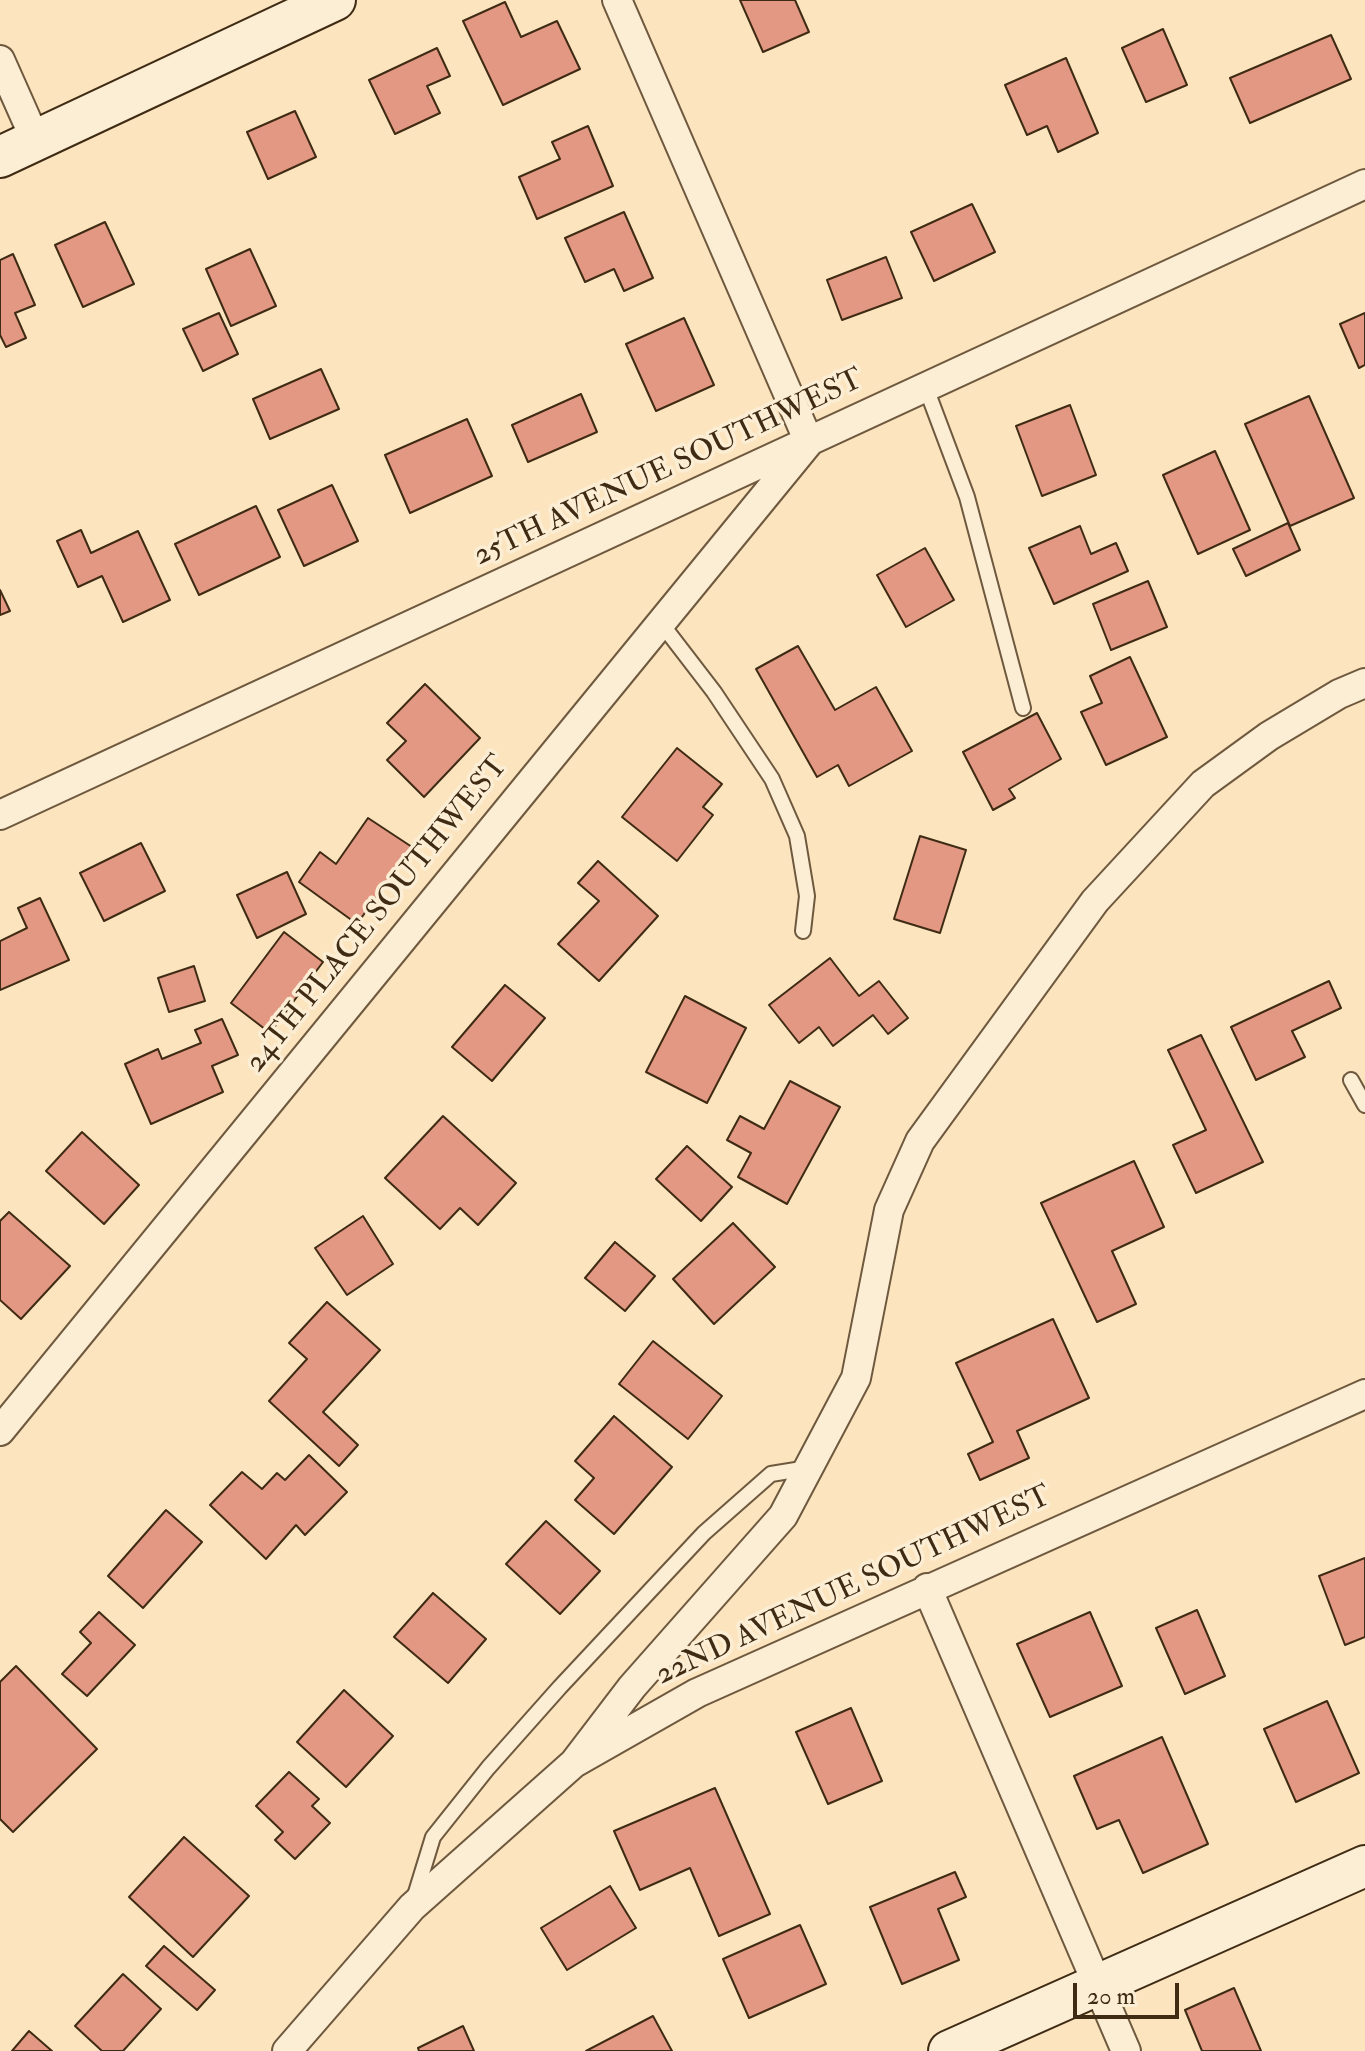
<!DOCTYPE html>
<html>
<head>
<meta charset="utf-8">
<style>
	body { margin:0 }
	#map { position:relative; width:1365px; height:2051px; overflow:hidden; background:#fbe4be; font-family:"IM FELL Double Pica",serif }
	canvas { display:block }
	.scale { position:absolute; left:1073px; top:1983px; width:106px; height:36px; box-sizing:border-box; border:4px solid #3f2b14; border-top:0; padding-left:10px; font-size:24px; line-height:28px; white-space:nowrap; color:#3f2b14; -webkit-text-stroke:6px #fcedd5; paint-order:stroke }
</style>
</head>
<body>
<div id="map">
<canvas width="1365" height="2051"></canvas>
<div class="scale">20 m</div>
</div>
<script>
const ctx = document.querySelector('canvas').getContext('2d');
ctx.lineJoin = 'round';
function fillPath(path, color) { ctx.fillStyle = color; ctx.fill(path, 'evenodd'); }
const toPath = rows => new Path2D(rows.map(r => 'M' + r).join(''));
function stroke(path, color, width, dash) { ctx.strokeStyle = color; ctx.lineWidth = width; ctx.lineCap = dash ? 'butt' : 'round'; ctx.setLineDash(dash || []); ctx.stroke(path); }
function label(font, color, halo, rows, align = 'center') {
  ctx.font = font + ' "IM FELL Double Pica",serif'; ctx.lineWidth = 7; ctx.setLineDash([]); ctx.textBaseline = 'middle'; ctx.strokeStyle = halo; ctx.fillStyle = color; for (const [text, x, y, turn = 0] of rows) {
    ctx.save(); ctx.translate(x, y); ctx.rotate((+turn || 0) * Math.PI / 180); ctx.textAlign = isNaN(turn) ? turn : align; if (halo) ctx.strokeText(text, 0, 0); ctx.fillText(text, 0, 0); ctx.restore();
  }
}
const building = toPath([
	[740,0,795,0,809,32,763,52,740,0],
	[505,2,521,37,557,21,580,69,503,105,463,21,505,2],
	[1163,29,1187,85,1146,102,1122,48,1163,29],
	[1331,35,1351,79,1250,123,1230,78,1331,35],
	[437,48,450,76,427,86,440,113,395,134,369,80,437,48],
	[1066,58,1098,133,1058,152,1047,126,1027,135,1005,85,1066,58],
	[295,111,316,157,268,179,247,132,295,111],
	[588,126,613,186,537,219,519,177,560,159,552,142,588,126],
	[972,204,995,252,934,281,911,232,972,204],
	[624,212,653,278,624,291,614,269,585,282,565,238,624,212],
	[105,222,134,284,83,307,55,245,105,222],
	[250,249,276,306,231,326,206,269,250,249],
	[13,254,35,305,15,313,26,338,6,347,0,335,0,260,13,254],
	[886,257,902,298,842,320,827,280,886,257],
	[219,313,238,354,203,371,183,329,219,313],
	[1365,313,1365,365,1359,368,1340,324,1365,313],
	[684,318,714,385,656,411,626,344,684,318],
	[321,369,339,409,270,439,253,399,321,369],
	[581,394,597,432,528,462,512,425,581,394],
	[1309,396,1354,498,1290,526,1245,424,1309,396],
	[1070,405,1096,475,1042,496,1016,426,1070,405],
	[467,419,492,476,410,513,385,455,467,419],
	[1215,451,1250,530,1198,554,1163,475,1215,451],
	[332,485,358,541,304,566,278,510,332,485],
	[256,506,280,557,199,595,175,544,256,506],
	[1288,523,1300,550,1246,576,1233,549,1288,523],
	[1080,526,1091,554,1116,543,1128,571,1054,604,1029,548,1080,526],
	[81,530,91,553,138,531,170,600,123,622,102,576,78,587,57,541,81,530],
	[925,548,954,600,906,627,877,575,925,548],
	[1148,581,1167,627,1111,650,1093,604,1148,581],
	[0,590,10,611,0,615,0,590],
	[798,646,835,710,876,687,912,751,849,786,838,765,817,777,756,669,798,646],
	[1130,657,1167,737,1106,765,1081,712,1102,703,1090,676,1130,657],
	[425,684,480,738,424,797,387,760,406,741,387,723,425,684],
	[1037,713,1061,759,1009,789,1015,798,993,810,963,752,1037,713],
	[677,748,722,784,703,807,713,815,677,861,622,817,677,748],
	[368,818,412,847,357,924,299,882,320,852,336,864,368,818],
	[920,836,966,850,940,933,894,919,920,836],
	[141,843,165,891,104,921,80,873,141,843],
	[598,861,658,916,599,981,558,944,599,901,578,883,598,861],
	[287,872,306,914,257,938,237,895,287,872],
	[40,898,69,960,0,990,0,941,27,928,18,908,40,898],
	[284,932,323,962,270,1033,231,1003,284,932],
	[830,958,859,996,879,981,908,1018,888,1034,873,1015,833,1046,819,1027,799,1043,769,1005,830,958],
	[194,966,205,1001,169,1012,158,978,194,966],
	[1329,981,1341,1008,1292,1031,1305,1057,1256,1080,1231,1027,1329,981],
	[505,985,545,1018,492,1081,452,1047,505,985],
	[685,996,746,1028,707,1103,646,1072,685,996],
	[222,1019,238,1055,212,1066,223,1092,151,1124,125,1064,158,1049,162,1059,201,1043,195,1030,222,1019],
	[1201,1035,1263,1162,1196,1193,1173,1145,1206,1130,1168,1050,1201,1035],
	[790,1081,840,1107,787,1204,738,1177,751,1153,727,1140,740,1116,764,1129,790,1081],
	[443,1116,516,1183,478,1225,460,1208,440,1229,385,1178,443,1116],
	[82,1132,139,1185,104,1224,46,1171,82,1132],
	[687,1146,732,1187,701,1221,656,1179,687,1146],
	[1134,1161,1164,1227,1112,1251,1136,1304,1097,1322,1041,1203,1134,1161],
	[9,1212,70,1266,21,1319,0,1300,0,1221,9,1212],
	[363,1216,393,1264,347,1295,315,1248,363,1216],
	[733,1223,775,1267,714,1324,673,1279,733,1223],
	[615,1242,655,1276,625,1311,585,1278,615,1242],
	[327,1302,380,1350,323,1412,358,1445,339,1466,269,1401,307,1359,289,1343,327,1302],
	[1053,1319,1089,1398,1017,1431,1029,1458,980,1480,968,1454,993,1442,956,1363,1053,1319],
	[653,1341,722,1396,688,1439,619,1384,653,1341],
	[614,1416,672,1467,614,1534,575,1500,594,1478,575,1461,614,1416],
	[309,1455,347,1492,305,1535,296,1525,266,1559,210,1505,242,1472,262,1489,277,1473,285,1480,309,1455],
	[166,1510,202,1542,143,1608,108,1576,166,1510],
	[546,1521,600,1571,560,1614,506,1564,546,1521],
	[1365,1558,1365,1637,1345,1645,1319,1576,1365,1558],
	[433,1593,486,1639,448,1683,394,1637,433,1593],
	[1197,1610,1225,1676,1185,1694,1156,1628,1197,1610],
	[99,1612,135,1645,87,1696,62,1674,91,1643,80,1632,99,1612],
	[1090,1612,1122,1686,1050,1717,1017,1644,1090,1612],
	[16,1666,97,1749,13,1832,0,1819,0,1682,16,1666],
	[344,1690,393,1736,346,1787,297,1742,344,1690],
	[1327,1701,1359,1773,1296,1802,1264,1729,1327,1701],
	[851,1708,882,1781,828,1804,796,1732,851,1708],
	[1162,1737,1208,1844,1143,1873,1119,1820,1097,1829,1074,1776,1162,1737],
	[289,1772,319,1799,312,1806,330,1823,295,1859,275,1840,283,1832,256,1806,289,1772],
	[715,1788,770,1914,719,1936,690,1868,640,1890,614,1831,715,1788],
	[184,1837,249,1896,193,1957,129,1897,184,1837],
	[955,1872,966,1897,938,1909,959,1960,902,1984,870,1907,955,1872],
	[610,1886,636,1928,567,1970,541,1928,610,1886],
	[800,1925,826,1984,749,2018,723,1959,800,1925],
	[164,1946,215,1990,197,2010,146,1966,164,1946],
	[123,1974,161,2009,123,2051,102,2051,75,2026,123,1974],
	[1234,1988,1261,2051,1202,2051,1185,2010,1234,1988],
	[653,2016,672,2051,586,2051,653,2016],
	[463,2026,474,2051,419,2051,418,2048,463,2026],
	[29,2031,52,2051,12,2051,29,2031]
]);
fillPath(building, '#e29882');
stroke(building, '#3f2b14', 2);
const lane = toPath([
	[926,388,967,497,1023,708],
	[661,623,714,692,772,779,797,836,807,896,803,931],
	[1351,1080,1365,1105],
	[414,1899,433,1837,488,1768,560,1687,704,1533,771,1474,808,1468]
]);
const street = toPath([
	[0,60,36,141],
	[0,815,1365,184],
	[0,1431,809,442,617,0],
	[927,1588,1126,2051],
	[574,1763,632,1687,783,1516,856,1378,889,1210,920,1141,1095,901,1203,784,1269,736,1339,694,1365,683],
	[287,2051,412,1907,574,1763,697,1693,1365,1394]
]);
const secondary = toPath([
	[0,157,335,0],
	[949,2051,1365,1866]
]);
stroke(lane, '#6e593e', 18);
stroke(street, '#6e593e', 32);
stroke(secondary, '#3f2b14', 44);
stroke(lane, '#fcedd5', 14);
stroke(street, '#fcedd5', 28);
stroke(secondary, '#fcedd5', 40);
label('30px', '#3f2b14', '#fcedd5', [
	["25TH AVENUE SOUTHWEST",669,469,-25],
	["24TH PLACE SOUTHWEST",378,915,-51],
	["22ND AVENUE SOUTHWEST",854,1587,-25]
]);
</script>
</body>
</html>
